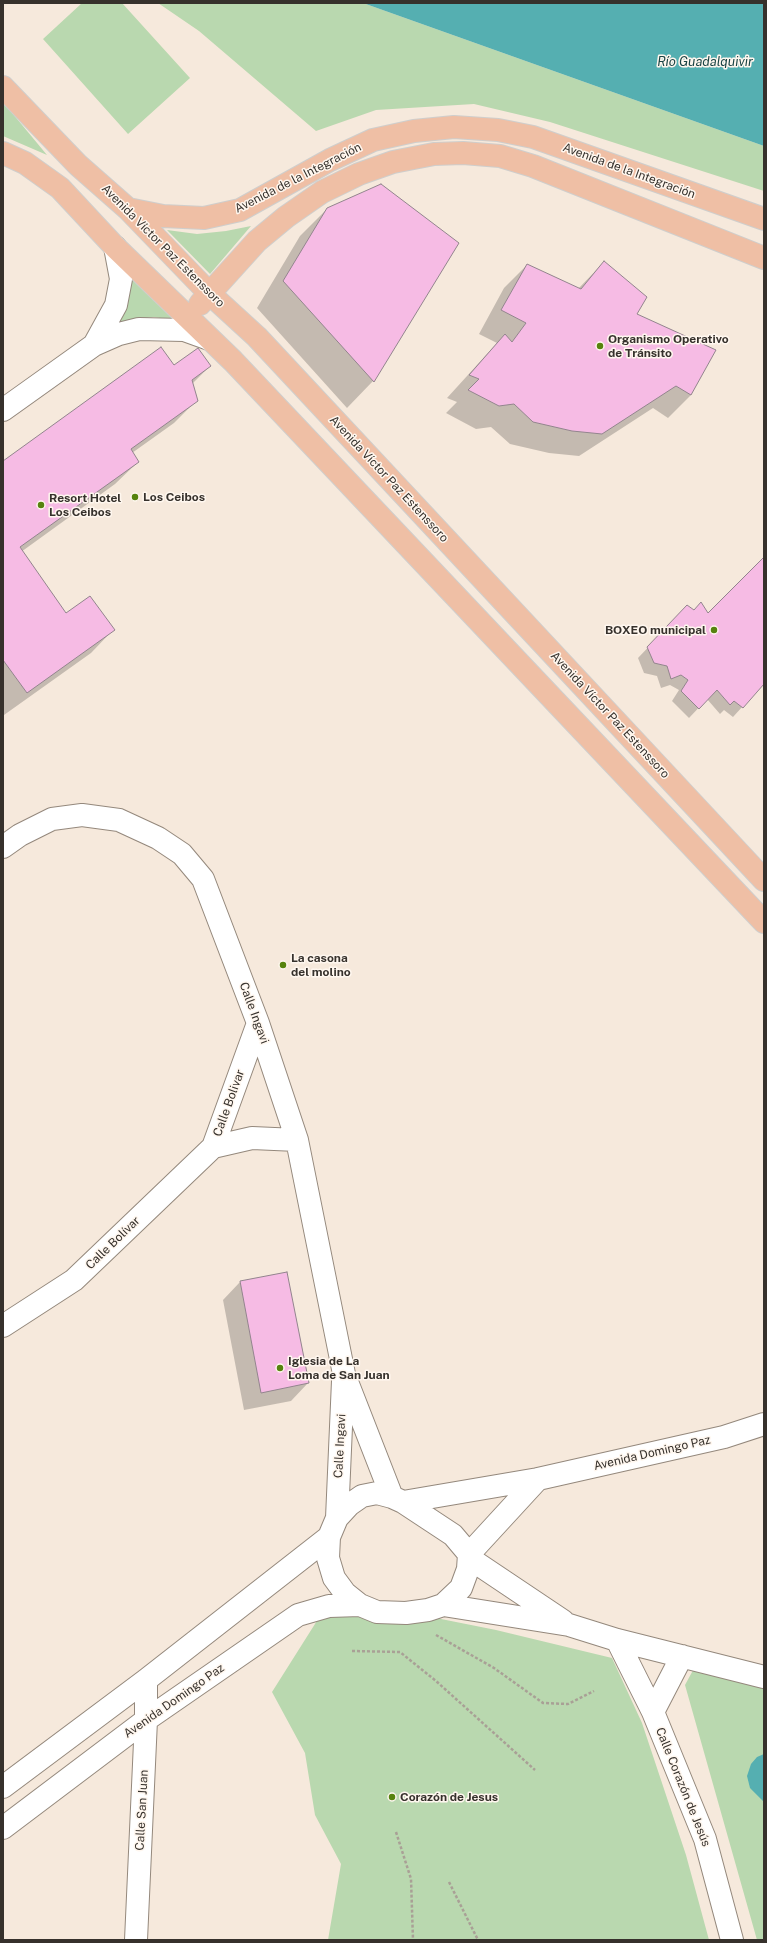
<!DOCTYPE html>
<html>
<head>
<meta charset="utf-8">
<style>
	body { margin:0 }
	#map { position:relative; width:767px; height:1943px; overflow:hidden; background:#f6e9dc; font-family:"Public Sans",sans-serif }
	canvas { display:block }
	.frame { position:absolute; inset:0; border:4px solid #36312c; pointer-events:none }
</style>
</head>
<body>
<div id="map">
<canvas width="767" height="1943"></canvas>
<div class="frame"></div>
</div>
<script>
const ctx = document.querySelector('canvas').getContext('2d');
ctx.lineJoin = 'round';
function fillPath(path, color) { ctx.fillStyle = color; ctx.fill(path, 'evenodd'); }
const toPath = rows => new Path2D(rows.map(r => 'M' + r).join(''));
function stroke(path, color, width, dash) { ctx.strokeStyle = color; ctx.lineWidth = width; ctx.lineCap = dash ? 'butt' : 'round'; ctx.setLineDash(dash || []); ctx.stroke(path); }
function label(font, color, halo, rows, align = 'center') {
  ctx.font = font + ' "Public Sans",sans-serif'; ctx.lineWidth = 3; ctx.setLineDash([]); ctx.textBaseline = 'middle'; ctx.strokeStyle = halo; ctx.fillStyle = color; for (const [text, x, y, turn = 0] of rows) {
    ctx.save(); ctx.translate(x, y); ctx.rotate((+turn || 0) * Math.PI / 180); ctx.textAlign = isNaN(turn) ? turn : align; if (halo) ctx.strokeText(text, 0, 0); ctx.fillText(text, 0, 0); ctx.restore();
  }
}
fillPath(toPath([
	[82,3,122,3,190,78,128,134,43,39],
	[158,3,363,3,764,146,764,191,550,122,474,104,376,110,316,131,199,31],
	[3,102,47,155,3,136],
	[251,226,210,274,167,230,197,234,226,231],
	[128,272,176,321,154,317,119,322],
	[421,1615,496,1630,612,1658,642,1723,686,1855,709,1940,328,1940,341,1864,315,1815,305,1753,272,1692,320,1616],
	[698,1661,764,1680,764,1940,757,1940,685,1685]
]), '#b9d8af');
fillPath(toPath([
	[363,3,764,3,764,146],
	[764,1754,764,1802,750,1788,747,1776,751,1764,757,1757]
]), '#55afb1');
fillPath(toPath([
	[327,209,457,244,373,381,347,408,257,308,300,236],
	[604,262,635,314,714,350,691,395,668,418,653,408,579,456,549,453,510,444,491,427,476,429,446,413,457,402,447,398,497,343,479,334,504,288,527,265,578,289],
	[210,366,192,384,197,400,174,423,132,453,138,462,115,484,21,552,66,614,113,630,91,653,4,715,3,462,174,367],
	[764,558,764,683,733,717,724,710,720,714,707,699,689,718,672,701,679,690,670,685,661,688,657,676,644,673,638,658,678,616,694,610,708,615],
	[240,1282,308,1383,291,1401,244,1410,223,1300]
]), '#0003');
const building = toPath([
	[381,184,459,243,374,382,283,281,327,208,381,184],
	[604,261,647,297,637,314,716,350,691,395,676,386,602,434,572,431,533,422,514,404,499,406,468,390,479,379,469,375,505,334,512,342,526,323,501,310,527,264,581,289,604,261],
	[161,347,174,365,198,348,211,366,192,380,198,401,131,449,139,462,20,547,66,613,90,596,115,630,27,693,3,660,3,461,161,347],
	[764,557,764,684,743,708,734,701,730,705,717,690,699,709,681,691,688,680,681,675,671,679,667,666,654,663,647,647,687,605,694,610,701,602,708,613,764,557],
	[287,1272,309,1383,261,1393,240,1281,287,1272]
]);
fillPath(building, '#f6bbe4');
stroke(building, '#92848d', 1);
const minor = toPath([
	[3,847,20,835,52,819,82,815,119,820,158,838,182,854,203,879,258,1023,297,1140,344,1374,392,1497],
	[213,1147,252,1138,297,1140],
	[3,1326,74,1280,213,1147,258,1023],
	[403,1502,538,1479,724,1437,764,1424],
	[337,1518,349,1505,362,1496,377,1493,392,1497,403,1502,453,1535,469,1554,468,1569,461,1588,443,1605,428,1610,406,1613,377,1612,360,1605,345,1593,334,1578,328,1558,329,1537,337,1518,343,1381],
	[469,1554,538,1479],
	[469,1558,563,1621],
	[443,1605,569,1625,617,1640,764,1677],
	[617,1640,653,1712,705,1839,732,1940],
	[653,1712,682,1656],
	[3,1787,146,1680,329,1537],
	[3,1828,146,1720,298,1615,329,1606,360,1605],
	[136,1940,146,1720,146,1680]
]);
const tertiary = toPath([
	[94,345,116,305,121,279,115,247],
	[3,410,94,345,119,334,139,329,184,330,209,339]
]);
const primary = toPath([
	[3,87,78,165,128,209,210,294,257,337,764,880],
	[3,153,25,163,60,188,115,247,233,361,764,922],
	[128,209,163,216,204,218,240,210,330,160,373,140,414,131,454,127,498,130,533,137,764,219],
	[200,304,257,241,286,217,322,192,359,174,393,162,434,154,463,153,500,156,533,166,764,258]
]);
stroke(minor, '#94887c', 24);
stroke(tertiary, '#94887c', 24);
stroke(primary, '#cfcecc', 24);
stroke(toPath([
	[436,1635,494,1668,543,1703,568,1704,594,1691],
	[352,1651,400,1652,436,1681,535,1770],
	[396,1832,411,1879,413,1940],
	[449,1882,478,1940]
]), '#a9a096', 2.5, [3, 2]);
stroke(minor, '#fff', 22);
stroke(tertiary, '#fff', 22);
stroke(primary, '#efbfa5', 22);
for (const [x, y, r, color] of [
	[600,346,4,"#56830e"],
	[135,497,4,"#56830e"],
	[41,505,4,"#56830e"],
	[714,630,4,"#56830e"],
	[283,965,4,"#56830e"],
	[280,1368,4,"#56830e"],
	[392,1797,4,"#56830e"]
]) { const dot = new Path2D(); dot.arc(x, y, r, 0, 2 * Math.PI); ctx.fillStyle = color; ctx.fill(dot); stroke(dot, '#fff7ef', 1.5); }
label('12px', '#36312c', '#fff7ef', [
	["Avenida de la Integración",629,171,20],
	["Avenida de la Integración",298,178,-27],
	["Avenida Víctor Paz Estenssoro",163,246,45],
	["Avenida Víctor Paz Estenssoro",389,479,47],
	["Avenida Víctor Paz Estenssoro",610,715,47],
	["Calle Ingavi",254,1013,70],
	["Calle Bolivar",229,1103,-70],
	["Calle Bolívar",113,1243,-44],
	["Calle Ingavi",340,1446,-87],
	["Avenida Domingo Paz",652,1453,-13],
	["Avenida Domingo Paz",174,1701,-35],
	["Calle Corazón de Jesús",683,1787,68],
	["Calle San Juan",142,1810,-87]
]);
label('bold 12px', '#36312c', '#fff7ef', [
	["Organismo Operativo",608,339],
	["de Tránsito",608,353],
	["Los Ceibos",143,497],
	["Resort Hotel",49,498],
	["Los Ceibos",49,512],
	["BOXEO municipal",706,630,"right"],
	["La casona",291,958],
	["del molino",291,972],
	["Iglesia de La",288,1361],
	["Loma de San Juan",288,1375],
	["Corazón de Jesus",400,1797]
], 'left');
label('italic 13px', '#1a4445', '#fff7ef', [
	["Río Guadalquivir",705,62]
]);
</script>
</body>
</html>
